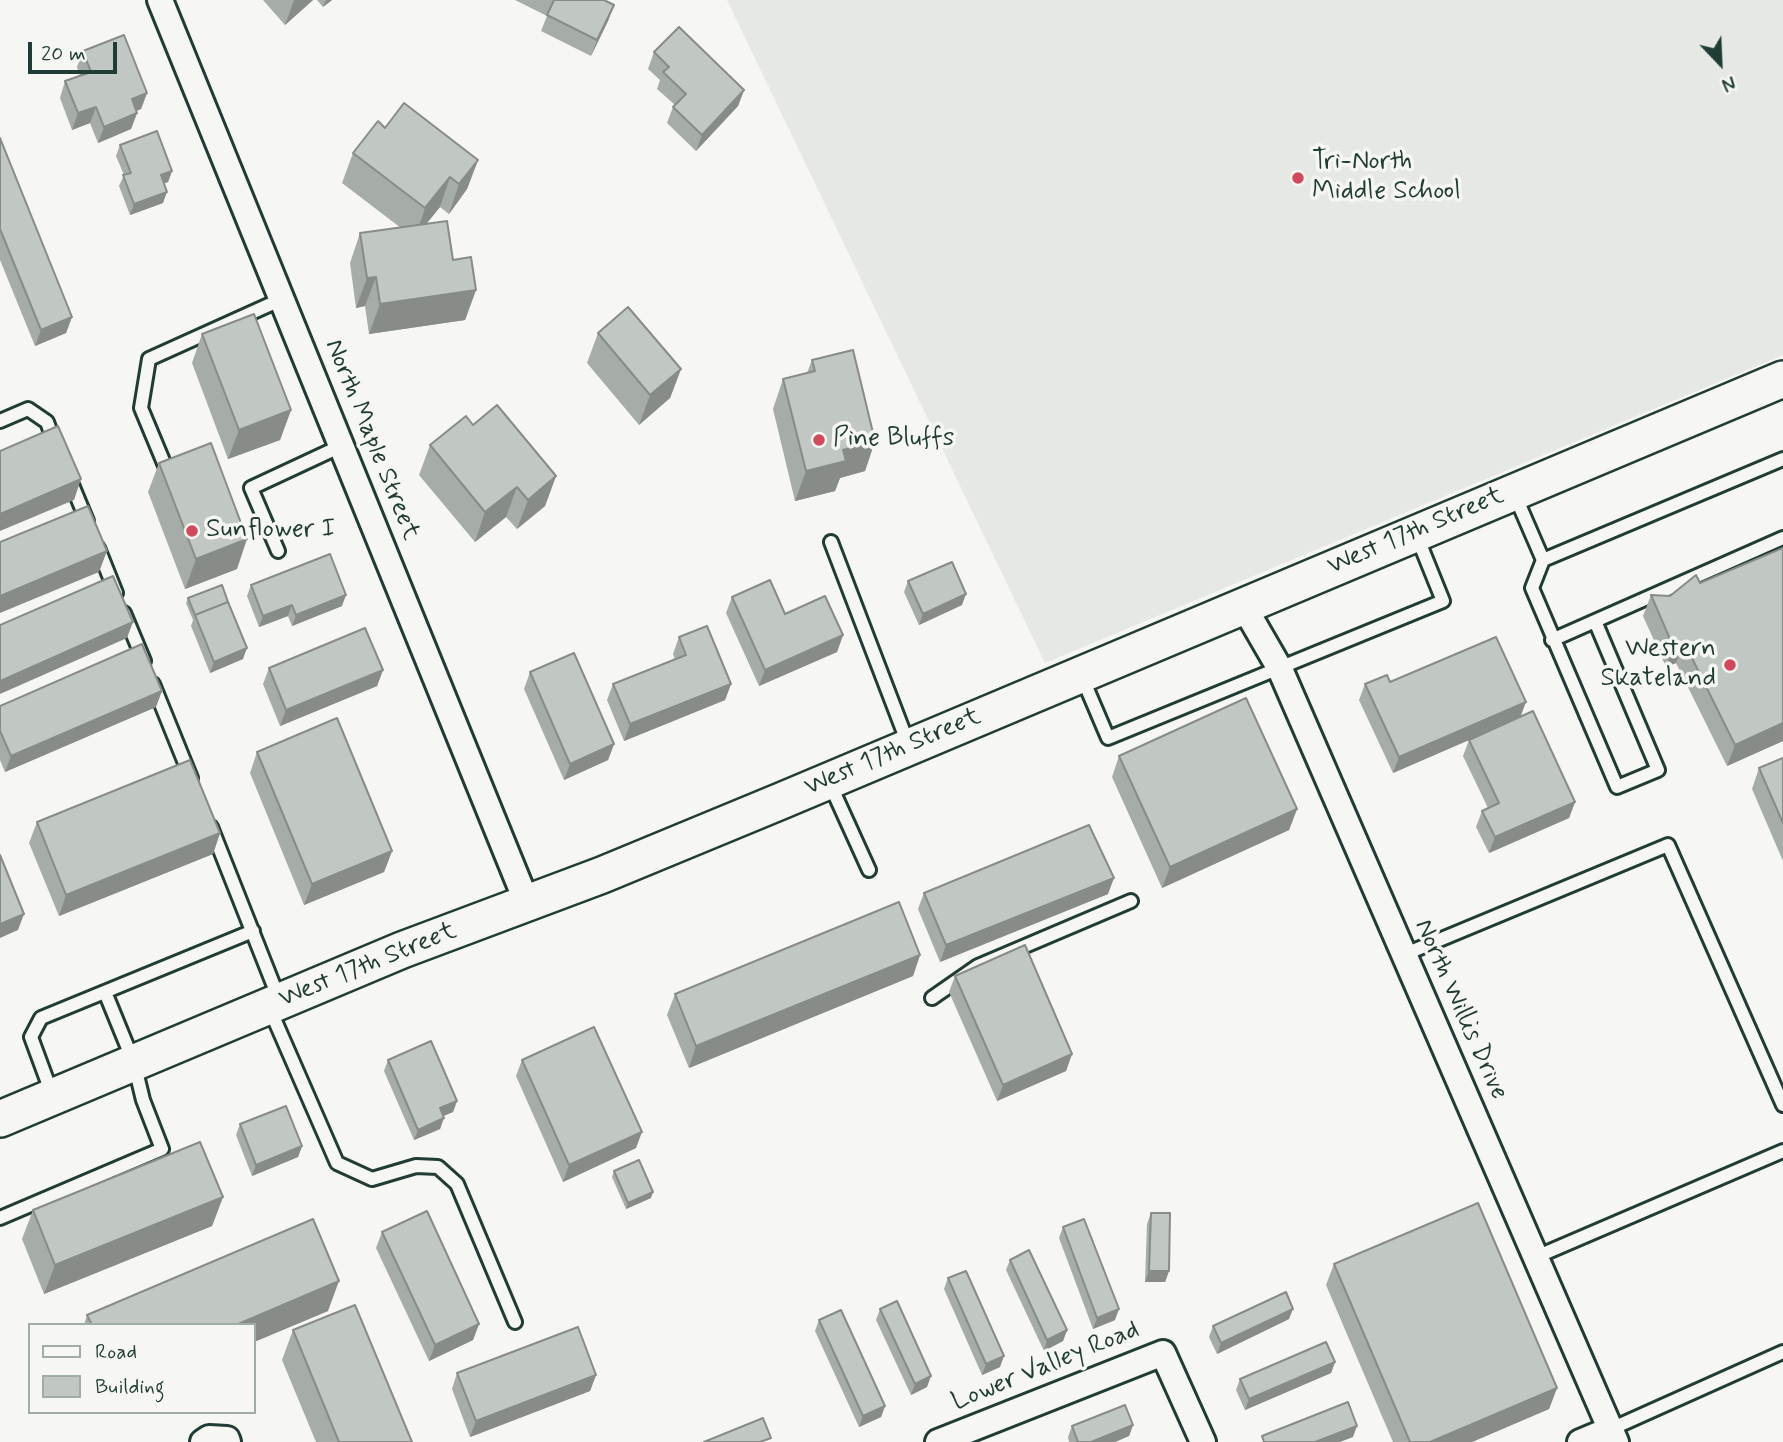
<!DOCTYPE html>
<html>
<head>
<meta charset="utf-8">
<style>
	body { margin:0 }
	#map { position:relative; width:1783px; height:1442px; overflow:hidden; background:#f6f6f2; font-family:Mynerve,sans-serif }
	canvas { display:block }
	.legend { position:absolute; left:28px; top:1323px; width:228px; height:91px; box-sizing:border-box; background:#f6f6f2; border:2px solid #a0aca6; margin:0; padding:9px 12px; list-style:none; font-size:21px; color:#1f3d34 }
	.legend li { display:flex; align-items:center; gap:14px; height:35px }
	.legend b { width:35px; border:2px solid #a0aca6 }
	.north { position:absolute; left:1685px; top:28px; width:70px; height:70px; -webkit-text-stroke:5px #f6f6f2; paint-order:stroke; rotate:157deg; font-size:19px; font-weight:700; line-height:28px; text-align:center; color:#1f3d34 }
	.north::after { content:''; display:block; margin:auto; width:24px; height:32px; background:#1f3d34; clip-path:polygon(50% 0,100% 100%,50% 72%,0 100%) }
	.scale { position:absolute; left:28px; top:42px; width:89px; height:32px; box-sizing:border-box; border:4px solid #1f3d34; border-top:0; padding-left:9px; font-size:21px; line-height:24px; white-space:nowrap; color:#1f3d34; -webkit-text-stroke:5px #f6f6f2; paint-order:stroke }
</style>
</head>
<body>
<div id="map">
<canvas width="1783" height="1442"></canvas>
<ul class="legend">
<li><b style="height:9px;background:#f6f6f2"></b>Road</li>
<li><b style="height:19px;background:#c1c8c3"></b>Building</li>
</ul>
<div class="north">N</div>
<div class="scale">20 m</div>
</div>
<script>
const ctx = document.querySelector('canvas').getContext('2d');
ctx.lineJoin = 'round';
function fillPath(path, color) { ctx.fillStyle = color; ctx.fill(path, 'evenodd'); }
const toPath = rows => new Path2D(rows.map(r => 'M' + r).join(''));
function stroke(path, color, width, dash) { ctx.strokeStyle = color; ctx.lineWidth = width; ctx.lineCap = dash ? 'butt' : 'round'; ctx.setLineDash(dash || []); ctx.stroke(path); }
function label(font, color, halo, rows, align = 'center') {
  ctx.font = font + ' Mynerve,sans-serif'; ctx.lineWidth = 7; ctx.setLineDash([]); ctx.textBaseline = 'middle'; ctx.strokeStyle = halo; ctx.fillStyle = color; for (const [text, x, y, turn = 0] of rows) {
    ctx.save(); ctx.translate(x, y); ctx.rotate((+turn || 0) * Math.PI / 180); ctx.textAlign = isNaN(turn) ? turn : align; if (halo) ctx.strokeText(text, 0, 0); ctx.fillText(text, 0, 0); ctx.restore();
  }
}
fillPath(toPath([
	[727,0,1783,0,1783,355,1045,663]
]), '#e6e8e4');
const lane = toPath([
	[0,421,28,409,47,422,55,444],
	[166,468,141,408,149,359,282,299],
	[70,480,87,521],
	[1514,493,1543,560],
	[831,542,909,746],
	[98,548,116,593],
	[278,551,251,488,341,446],
	[124,613,144,661],
	[1595,621,1658,770,1617,787,1532,588,1543,560,1783,459],
	[1552,640,1783,538],
	[1082,677,1108,738,1443,601,1416,534],
	[153,684,191,778],
	[830,784,869,870],
	[211,827,279,999],
	[1403,955,1668,845,1783,1105],
	[932,998,978,966,1131,901],
	[269,1007,337,1163,372,1179,416,1166,438,1167,457,1184,515,1322],
	[52,1094,31,1037,41,1018,253,931],
	[0,1218,162,1149,143,1100,134,1063,105,992],
	[1536,1257,1783,1151],
	[1611,1429,1783,1352]
]);
const street = toPath([
	[160,0,527,903],
	[1243,605,1280,669,1616,1442],
	[203,1442,209,1438,227,1439,228,1442],
	[938,1442,1163,1353,1203,1442],
	[1580,1442,1611,1429]
]);
const secondary = toPath([
	[0,1119,402,950,602,875,781,801,1783,379]
]);
stroke(lane, '#1f3d34', 18);
stroke(street, '#1f3d34', 30);
stroke(secondary, '#1f3d34', 40);
stroke(lane, '#f6f6f2', 12);
stroke(street, '#f6f6f2', 24);
stroke(secondary, '#f6f6f2', 35);
fillPath(toPath([
	[263,0,313,0,285,25],
	[317,0,332,0,323,7],
	[515,0,604,0,614,5,608,21,591,56,541,31,547,16],
	[83,51,147,93,141,109,136,111,137,113,131,129,98,143,90,123,72,130,60,98,65,81,80,76,77,67],
	[654,52,744,90,738,106,696,151,667,123,673,107,675,105,657,89,660,80,648,69],
	[385,128,478,160,467,189,449,214,440,207,426,224,476,290,465,320,369,334,365,306,356,308,350,263,360,233,401,228,342,183,353,153],
	[0,138,72,317,66,333,35,346,0,260],
	[120,145,172,171,168,182,164,183,163,203,130,215,119,186,124,175,116,156],
	[598,333,681,369,670,398,639,425,587,363],
	[202,334,291,410,280,440,228,459,192,363],
	[812,360,875,441,865,471,840,478,835,491,795,501,773,409,783,379,807,373],
	[430,445,556,476,545,506,517,529,506,517,475,542,419,475],
	[159,463,237,569,185,589,148,492],
	[908,581,962,605,919,625,904,592],
	[251,585,342,606,292,626,288,616,259,627,247,596],
	[1651,595,1670,596,1783,741,1727,766,1676,663,1666,667,1643,616],
	[732,597,785,614,843,635,837,652,759,686,726,613],
	[188,598,243,659,210,673,191,626,193,620,186,603],
	[679,637,731,684,725,700,624,741,607,700,613,684,675,659,673,654],
	[269,668,383,670,377,686,280,726,263,684],
	[530,672,614,744,608,760,564,780,524,689],
	[1390,682,1520,717,1575,802,1569,818,1489,853,1476,827,1482,811,1488,808,1463,756,1469,740,1471,739,1393,773,1359,700,1365,684],
	[0,706,156,707,5,772,0,760],
	[257,752,392,851,384,872,304,905,250,773],
	[1119,756,1297,809,1289,830,1162,888,1112,777],
	[1783,758,1783,861,1752,789,1759,768],
	[37,822,220,833,213,854,59,916,29,843],
	[924,893,1108,894,940,962,918,909],
	[920,955,913,976,689,1068,667,1015,675,994],
	[955,976,1072,1054,1066,1071,997,1101,949,992],
	[388,1060,457,1101,453,1112,443,1116,440,1129,414,1140,384,1071],
	[522,1060,636,1148,563,1182,516,1076],
	[240,1124,302,1146,298,1157,252,1176,236,1135],
	[614,1171,651,1198,626,1209,612,1177],
	[223,1197,212,1226,44,1294,22,1239,33,1210],
	[1151,1213,1169,1271,1165,1282,1145,1282,1147,1224],
	[1063,1227,1115,1320,1093,1329,1059,1238],
	[382,1232,479,1324,473,1340,429,1361,376,1248],
	[1010,1260,1067,1330,1063,1341,1044,1351,1006,1270],
	[1334,1264,1557,1388,1549,1409,1472,1442,1393,1442,1326,1285],
	[948,1278,1000,1367,982,1375,944,1289],
	[880,1309,927,1387,911,1395,876,1320],
	[328,1311,254,1342,254,1325,84,1325,87,1315],
	[1289,1319,1217,1354,1209,1337,1213,1326],
	[819,1320,885,1406,881,1417,859,1427,815,1331],
	[293,1330,412,1442,316,1442,282,1360],
	[1335,1362,1331,1373,1245,1410,1236,1390,1240,1379],
	[457,1373,596,1375,590,1391,470,1437,452,1389],
	[1133,1425,1129,1436,1115,1442,1069,1442,1068,1437,1072,1426]
]), '#a6aca8');
fillPath(toPath([
	[294,0,313,0,285,25],
	[326,0,332,0,323,7],
	[614,5,608,21,591,56,597,40],
	[744,90,738,106,696,151,702,135],
	[147,93,141,109,126,115,132,99],
	[96,107,90,123,72,130,78,113],
	[137,113,131,129,98,143,104,127],
	[478,160,467,189,449,214,459,184],
	[172,171,168,182,157,186,161,175],
	[450,177,440,207,415,238,425,208],
	[167,192,163,203,130,215,134,204],
	[376,277,365,306,356,308,367,278],
	[476,290,465,320,369,334,380,304],
	[72,317,66,333,35,346,41,330],
	[681,369,670,398,639,425,650,395],
	[291,410,280,440,228,459,239,430],
	[875,441,865,471,840,478,835,491,795,501,806,471,843,450],
	[556,476,545,506,517,529,528,500],
	[81,479,74,500,0,531,0,514],
	[517,487,506,517,475,542,485,512],
	[247,539,237,569,185,589,196,559],
	[107,551,99,572,0,613,0,596],
	[966,594,962,605,919,625,923,614],
	[346,595,342,606,292,626,296,615],
	[292,605,288,616,259,627,263,616],
	[133,622,127,638,0,694,0,681],
	[843,635,837,652,759,686,765,670],
	[1684,642,1676,663,1666,667,1673,646],
	[247,648,243,659,210,673,214,662],
	[383,670,377,686,280,726,286,710],
	[731,684,725,700,624,741,630,724],
	[162,691,156,707,5,772,11,756],
	[1526,702,1520,718,1393,773,1399,757],
	[1783,723,1783,741,1727,766,1735,745],
	[614,744,608,760,564,780,570,764],
	[1575,802,1569,818,1489,853,1495,837],
	[1297,809,1289,830,1162,888,1170,867],
	[220,833,213,854,59,916,66,895],
	[392,851,384,872,304,905,312,884],
	[1114,878,1108,894,940,962,946,945],
	[24,914,18,930,0,938,0,924],
	[920,955,913,976,689,1068,696,1046],
	[1072,1054,1066,1071,997,1101,1003,1085],
	[457,1101,453,1112,436,1119,440,1108],
	[444,1118,440,1129,414,1140,418,1130],
	[642,1132,636,1148,563,1182,569,1165],
	[302,1146,298,1157,252,1176,256,1165],
	[653,1192,651,1198,626,1209,628,1203],
	[223,1197,212,1226,44,1294,55,1265],
	[1149,1271,1169,1271,1165,1282,1145,1282],
	[339,1281,328,1311,254,1342,254,1325,236,1325],
	[1119,1309,1115,1320,1093,1329,1097,1318],
	[1293,1309,1289,1319,1217,1354,1221,1343],
	[479,1324,473,1340,429,1361,435,1345],
	[1067,1330,1063,1341,1044,1351,1047,1340],
	[1004,1356,1000,1367,982,1375,986,1364],
	[1335,1362,1331,1373,1245,1410,1249,1399],
	[596,1375,590,1391,470,1437,476,1421],
	[931,1376,927,1387,911,1395,915,1384],
	[1557,1388,1549,1409,1472,1442,1430,1442],
	[885,1406,881,1417,859,1427,863,1416],
	[1133,1425,1129,1436,1115,1442,1091,1442],
	[1357,1426,1353,1437,1340,1442,1315,1442]
]), '#878c88');
const building = toPath([
	[554,0,604,0,614,5,597,40,547,15,554,0],
	[679,27,744,90,702,135,673,107,686,94,663,72,669,67,654,52,679,27],
	[124,35,147,93,132,99,137,113,104,127,96,107,78,113,65,81,91,72,83,51,124,35],
	[404,103,478,160,459,184,450,177,425,208,353,153,378,121,385,128,404,103],
	[157,131,172,171,161,175,167,192,134,204,123,175,131,173,120,145,157,131],
	[0,138,72,317,41,330,0,229,0,138],
	[447,221,453,260,471,257,476,290,380,304,376,277,367,278,360,233,447,221],
	[628,307,681,369,650,395,598,333,628,307],
	[254,314,291,410,239,430,202,334,254,314],
	[853,350,875,441,843,450,846,461,806,471,783,379,815,371,812,360,853,350],
	[497,405,556,476,528,500,517,487,485,512,430,445,466,416,473,425,497,405],
	[58,426,81,479,0,514,0,451,58,426],
	[211,443,247,539,196,559,159,463,211,443],
	[88,506,107,551,0,596,0,542,88,506],
	[1783,548,1783,723,1735,745,1684,642,1673,646,1651,595,1670,596,1696,575,1700,583,1783,548],
	[330,554,346,595,296,615,292,605,263,616,251,585,330,554],
	[952,562,966,594,923,614,908,581,952,562],
	[113,576,133,622,0,681,0,625,113,576],
	[770,580,785,614,825,596,843,635,765,670,732,597,770,580],
	[222,585,228,602,195,615,188,598,222,585],
	[228,602,247,648,214,662,195,615,228,602],
	[707,626,731,684,630,724,613,684,686,655,679,637,707,626],
	[365,628,383,670,286,710,269,668,365,628],
	[1496,637,1526,702,1399,757,1365,684,1387,675,1390,682,1496,637],
	[142,644,162,691,11,756,0,731,0,706,142,644],
	[574,653,614,744,570,764,530,672,574,653],
	[1246,698,1297,809,1170,867,1119,756,1246,698],
	[1533,711,1575,802,1495,837,1482,811,1499,803,1469,740,1533,711],
	[337,718,392,851,312,884,257,752,337,718],
	[1783,758,1783,823,1759,768,1783,758],
	[190,760,220,833,66,895,37,822,190,760],
	[1089,825,1114,878,946,945,924,893,1089,825],
	[0,855,24,914,0,924,0,855],
	[899,902,920,955,696,1046,675,994,899,902],
	[1025,945,1072,1054,1003,1085,955,976,1025,945],
	[594,1027,642,1132,569,1165,522,1060,594,1027],
	[431,1041,457,1101,440,1108,444,1118,418,1130,388,1060,431,1041],
	[286,1106,302,1146,256,1165,240,1124,286,1106],
	[200,1142,223,1197,55,1265,33,1210,200,1142],
	[639,1160,653,1192,628,1203,614,1171,639,1160],
	[1478,1203,1557,1388,1430,1442,1410,1442,1334,1264,1478,1203],
	[427,1211,479,1324,435,1345,382,1232,427,1211],
	[1151,1213,1170,1213,1169,1271,1149,1271,1151,1213],
	[313,1219,339,1281,236,1325,92,1325,87,1315,313,1219],
	[1084,1219,1119,1309,1097,1318,1063,1227,1084,1219],
	[1029,1250,1067,1330,1047,1340,1010,1260,1029,1250],
	[966,1271,1004,1356,986,1364,948,1278,966,1271],
	[1286,1292,1293,1309,1221,1343,1213,1326,1286,1292],
	[897,1301,931,1376,915,1384,880,1309,897,1301],
	[355,1305,412,1442,339,1442,293,1330,355,1305],
	[841,1310,885,1406,863,1416,819,1320,841,1310],
	[578,1327,596,1375,476,1421,457,1373,578,1327],
	[1326,1342,1335,1362,1249,1399,1240,1379,1326,1342],
	[1348,1402,1357,1426,1315,1442,1264,1442,1262,1436,1348,1402],
	[1125,1405,1133,1425,1091,1442,1078,1442,1072,1426,1125,1405],
	[763,1418,771,1438,760,1442,704,1442,763,1418]
]);
fillPath(building, '#c1c8c3');
stroke(building, '#878c88', 2);
for (const [x, y, r, color] of [
	[1298,178,7,"#d1495b"],
	[819,440,7,"#d1495b"],
	[192,531,7,"#d1495b"],
	[1730,665,7,"#d1495b"]
]) { const dot = new Path2D(); dot.arc(x, y, r, 0, 2 * Math.PI); ctx.fillStyle = color; ctx.fill(dot); stroke(dot, '#f6f6f2', 2.5); }
label('26px', '#1f3d34', '#f6f6f2', [
	["Tri-North",1312,163],
	["Middle School",1312,193],
	["Pine Bluffs",833,440],
	["Sunflower I",206,531],
	["Western",1716,650,"right"],
	["Skateland",1716,680,"right"]
], 'left');
label('26px', '#1f3d34', '#f6f6f2', [
	["North Maple Street",371,440,68],
	["West 17th Street",1416,532,-23],
	["West 17th Street",893,753,-23],
	["West 17th Street",368,966,-22],
	["North Willis Drive",1460,1010,66],
	["Lower Valley Road",1046,1367,-22]
]);
</script>
</body>
</html>
